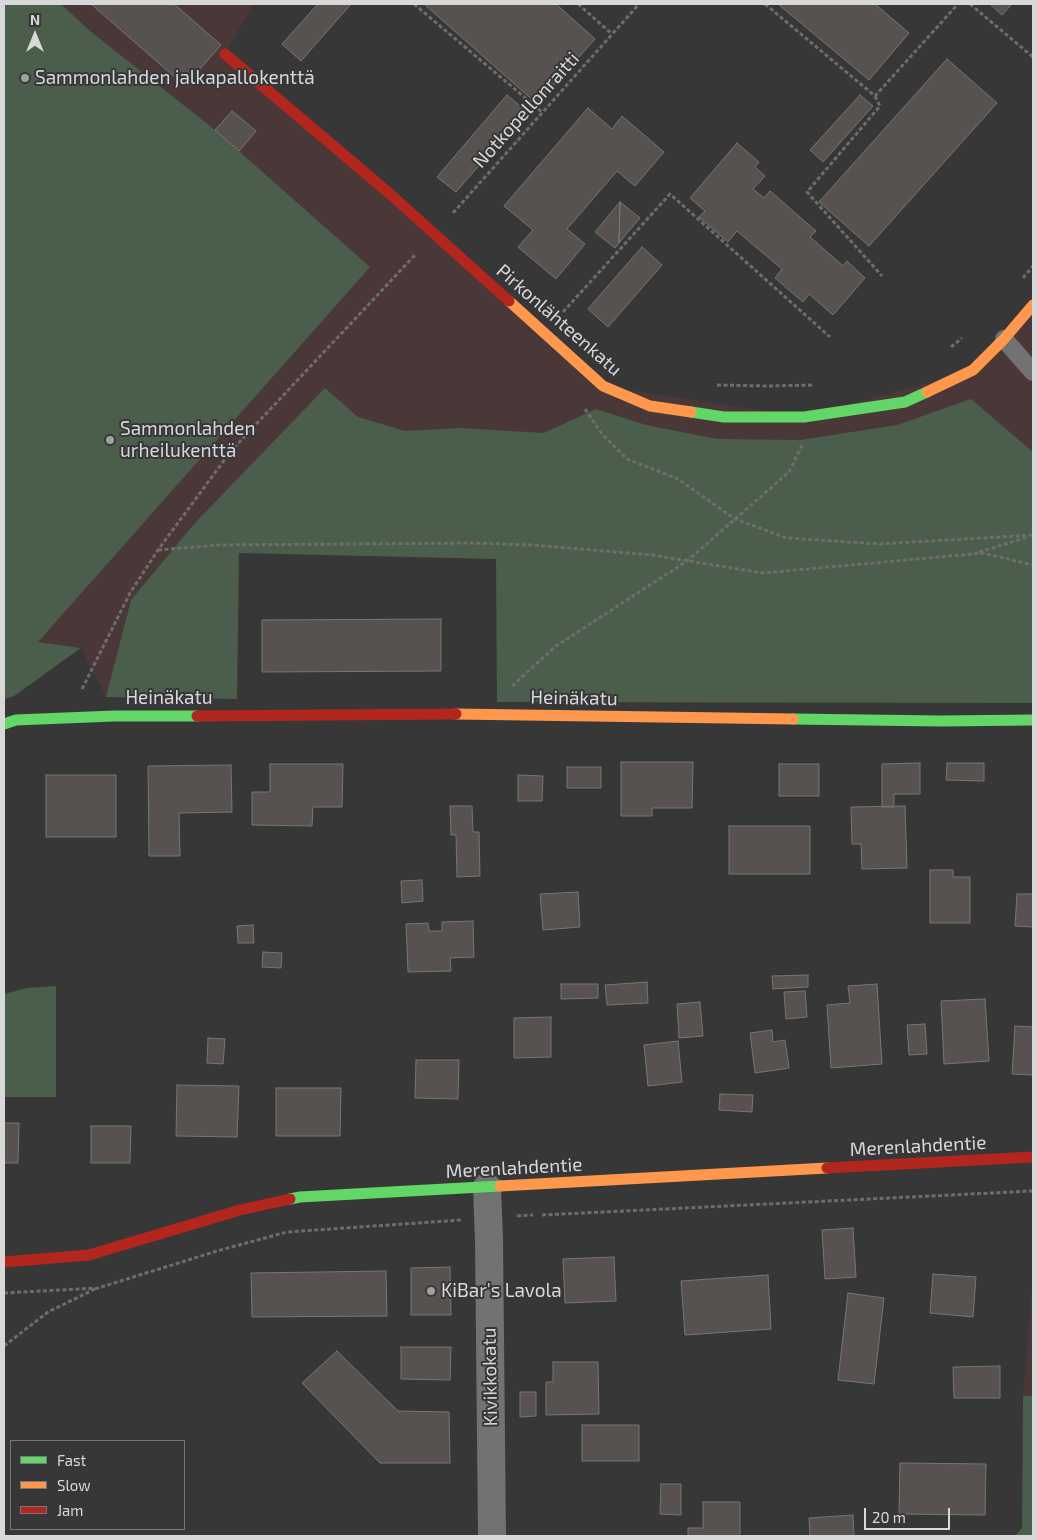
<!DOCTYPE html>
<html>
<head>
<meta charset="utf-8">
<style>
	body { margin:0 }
	#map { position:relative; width:1037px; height:1540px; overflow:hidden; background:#373737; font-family:"Exo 2",sans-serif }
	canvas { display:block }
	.frame { position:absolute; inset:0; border:5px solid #d9d8d9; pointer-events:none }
	.legend { position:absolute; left:10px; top:1440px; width:175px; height:90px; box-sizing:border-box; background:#373638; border:1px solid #787778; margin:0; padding:6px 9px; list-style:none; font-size:15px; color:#d9d8d9 }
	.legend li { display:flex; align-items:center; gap:10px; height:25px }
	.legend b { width:25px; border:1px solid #787778 }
	.north { position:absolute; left:10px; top:10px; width:50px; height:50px; -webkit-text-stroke:4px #373638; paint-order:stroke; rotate:0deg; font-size:14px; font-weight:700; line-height:20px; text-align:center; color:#d9d8d9 }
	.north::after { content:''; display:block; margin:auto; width:18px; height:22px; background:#d9d8d9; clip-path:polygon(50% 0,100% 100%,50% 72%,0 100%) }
	.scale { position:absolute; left:864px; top:1508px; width:86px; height:22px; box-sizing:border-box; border:2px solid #d9d8d9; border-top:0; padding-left:6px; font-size:15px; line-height:18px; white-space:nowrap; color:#d9d8d9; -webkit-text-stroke:4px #373638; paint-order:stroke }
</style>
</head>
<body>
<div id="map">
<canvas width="1037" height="1540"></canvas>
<div class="frame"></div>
<ul class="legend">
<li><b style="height:6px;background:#63d668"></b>Fast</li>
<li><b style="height:6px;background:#ff974d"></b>Slow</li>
<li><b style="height:6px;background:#b3261e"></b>Jam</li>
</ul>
<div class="north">N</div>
<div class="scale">20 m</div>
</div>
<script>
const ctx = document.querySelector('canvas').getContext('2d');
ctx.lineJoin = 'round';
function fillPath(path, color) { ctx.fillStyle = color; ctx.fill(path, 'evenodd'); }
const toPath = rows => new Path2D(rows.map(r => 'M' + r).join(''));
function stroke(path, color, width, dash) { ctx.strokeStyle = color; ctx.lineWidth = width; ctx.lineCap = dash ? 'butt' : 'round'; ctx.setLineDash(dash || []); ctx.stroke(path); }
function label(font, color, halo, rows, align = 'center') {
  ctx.font = font + ' "Exo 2",sans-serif'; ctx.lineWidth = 4; ctx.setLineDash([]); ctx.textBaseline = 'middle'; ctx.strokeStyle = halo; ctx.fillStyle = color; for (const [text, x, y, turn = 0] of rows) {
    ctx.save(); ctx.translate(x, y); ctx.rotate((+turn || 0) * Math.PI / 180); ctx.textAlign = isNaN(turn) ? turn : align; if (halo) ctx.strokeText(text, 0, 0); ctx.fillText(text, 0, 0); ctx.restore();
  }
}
fillPath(toPath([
	[4,4,253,4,225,54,603,386,804,417,973,370,1033,305,1033,703,495,559,239,553,237,699,106,697,81,648,37,642],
	[1033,1280,1033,1396,1023,1396]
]), '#4a3839');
fillPath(toPath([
	[4,4,61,4,90,31,215,130,370,267,38,642,81,648,14,696,4,699],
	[325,388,358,417,405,431,460,428,544,433,596,409,646,425,717,439,800,440,897,425,971,399,1033,452,1033,703,497,702,496,559,239,553,237,699,106,697,131,600,194,524],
	[56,986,56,1097,4,1097,4,994,27,988],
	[1023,1396,1033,1396,1033,1536,1015,1536,1022,1528]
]), '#4b5d4b');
const building = toPath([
	[91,4,174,4,221,45,185,86,91,4],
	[318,4,351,4,301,61,282,44,318,4],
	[424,4,556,4,595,39,537,104,424,4],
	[778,4,875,4,909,33,869,80,778,4],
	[990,4,1012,4,1002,15,990,4],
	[947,59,997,103,869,246,819,202,947,59],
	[507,95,526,111,456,192,437,177,507,95],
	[860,95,873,106,823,162,810,150,860,95],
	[588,108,612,129,622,116,664,152,635,186,617,171,567,229,585,244,556,279,518,247,533,230,504,206,588,108],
	[232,111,256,131,239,151,215,130,232,111],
	[737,143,759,162,755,167,765,176,753,189,764,198,770,191,816,231,810,237,843,266,847,261,865,278,833,315,809,294,803,302,775,278,782,269,737,231,728,242,699,217,705,211,690,198,737,143],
	[620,202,619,243,615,248,595,232,620,202],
	[620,202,640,218,619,243,620,202],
	[642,247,662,265,608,327,588,309,642,247],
	[441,619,441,671,262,672,262,620,441,619],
	[621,762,693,762,692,808,652,808,652,816,621,816,621,762],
	[920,763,920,794,894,794,894,807,882,807,882,764,920,763],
	[947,763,984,763,984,781,946,780,947,763],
	[270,764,343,764,342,807,313,807,312,826,252,825,252,792,270,792,270,764],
	[779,764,819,764,819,796,779,796,779,764],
	[231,765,232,812,179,813,180,856,149,856,148,766,231,765],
	[567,767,601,767,601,788,567,788,567,767],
	[46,775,116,775,116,837,46,837,46,775],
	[518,775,543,776,542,801,518,801,518,775],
	[450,806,472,806,473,832,479,832,480,876,457,877,456,835,451,835,450,806],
	[905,806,907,868,862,869,861,844,852,844,851,807,905,806],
	[729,826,810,826,810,874,729,874,729,826],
	[930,870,953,870,953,877,970,877,970,923,930,923,930,870],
	[422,880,423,901,402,903,401,881,422,880],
	[578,892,580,927,543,930,540,894,578,892],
	[1017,894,1033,894,1033,927,1015,926,1017,894],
	[473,921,474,957,450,958,451,971,408,972,406,924,428,923,429,931,442,931,442,922,473,921],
	[253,925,254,943,238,943,237,926,253,925],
	[263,952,282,953,281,968,262,967,263,952],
	[808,975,808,987,773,989,772,976,808,975],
	[647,982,648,1003,607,1005,605,985,647,982],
	[561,984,598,984,598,998,561,999,561,984],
	[877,984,882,1064,831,1068,827,1005,850,1003,848,986,877,984],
	[805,991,807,1017,786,1019,784,992,805,991],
	[985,999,989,1061,944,1064,941,1001,985,999],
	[700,1002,703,1036,679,1038,677,1004,700,1002],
	[551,1017,551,1057,514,1058,514,1018,551,1017],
	[925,1024,927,1054,909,1055,907,1025,925,1024],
	[1015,1026,1033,1027,1033,1075,1012,1074,1015,1026],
	[772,1030,773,1042,785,1040,789,1068,755,1073,750,1033,772,1030],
	[208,1038,225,1039,223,1064,207,1063,208,1038],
	[678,1041,682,1082,648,1086,644,1045,678,1041],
	[416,1060,459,1060,458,1099,415,1098,416,1060],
	[177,1085,239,1086,237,1137,176,1136,177,1085],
	[276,1088,341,1088,340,1136,276,1136,276,1088],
	[720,1094,753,1095,752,1112,719,1110,720,1094],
	[4,1123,19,1123,18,1163,4,1163,4,1123],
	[91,1126,131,1126,130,1163,91,1163,91,1126],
	[853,1228,856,1277,825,1279,822,1230,853,1228],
	[614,1257,616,1301,565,1303,563,1259,614,1257],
	[450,1267,451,1315,411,1315,411,1268,450,1267],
	[386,1271,387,1316,252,1317,251,1273,386,1271],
	[933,1274,976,1277,973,1317,930,1313,933,1274],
	[768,1275,771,1329,685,1335,681,1281,768,1275],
	[848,1293,884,1298,874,1384,838,1380,848,1293],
	[401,1347,451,1347,450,1380,401,1379,401,1347],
	[337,1351,398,1411,449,1412,450,1463,380,1463,302,1383,337,1351],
	[553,1362,598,1362,599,1414,546,1415,546,1382,553,1382,553,1362],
	[1000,1366,1000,1398,954,1398,953,1367,1000,1366],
	[520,1392,536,1392,536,1416,520,1417,520,1392],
	[582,1425,639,1425,639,1461,582,1461,582,1425],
	[900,1463,986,1464,985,1515,899,1514,900,1463],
	[661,1484,681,1484,681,1515,660,1514,661,1484],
	[703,1502,740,1502,740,1536,688,1536,688,1528,703,1528,703,1502],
	[853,1515,854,1536,810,1536,809,1518,853,1515]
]);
fillPath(building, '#57524f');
stroke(building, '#777676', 1);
stroke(toPath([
	[414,4,542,112],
	[578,4,612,34],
	[765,4,875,96,958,4],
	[970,4,1033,57],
	[875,96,880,106,807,192,882,276],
	[453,213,639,4],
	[1023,278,1033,266],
	[563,312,670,194,830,337],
	[951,347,962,338],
	[717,385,768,386,813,385],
	[585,409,602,434,627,459,678,479,735,519,787,538,879,544,1033,535],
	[158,550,218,545,472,543,533,545,652,555,763,573,983,553,1033,565],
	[979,552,1028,537],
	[512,686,556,646,687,561,789,472,802,445],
	[82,689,130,593,158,550,231,451,415,255],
	[542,1215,1033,1191],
	[517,1216,533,1215],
	[4,1293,98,1288,217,1251,287,1232,461,1220],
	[4,1346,48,1312,95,1289]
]), '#6d6d6d', 3, [4, 2.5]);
stroke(toPath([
	[1004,339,1033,372]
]), '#737272', 18);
stroke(toPath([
	[487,1187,489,1240,492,1536]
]), '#737272', 28);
stroke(toPath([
	[691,412,724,417,804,417,905,402,927,392],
	[793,719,940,721,1033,720],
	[4,724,16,720,114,716,197,716],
	[290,1199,300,1197,500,1186]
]), '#63d668', 11);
stroke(toPath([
	[509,301,603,386,650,406,691,412],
	[927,392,973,370,1004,339,1033,305],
	[456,714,793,719],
	[500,1186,827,1168]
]), '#ff974d', 11);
stroke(toPath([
	[225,54,390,194,509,301],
	[197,716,456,714],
	[827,1168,1033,1157],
	[4,1262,89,1255,240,1210,290,1199]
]), '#b3261e', 11);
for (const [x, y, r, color] of [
	[25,78,5,"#a0a0a0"],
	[110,440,5,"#a0a0a0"],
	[431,1291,5,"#a0a0a0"]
]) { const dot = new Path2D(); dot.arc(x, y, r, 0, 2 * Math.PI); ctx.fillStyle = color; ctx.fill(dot); stroke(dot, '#373638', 2); }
label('19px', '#d9d8d9', '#373638', [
	["Sammonlahden jalkapallokenttä",35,78],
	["Sammonlahden",120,429],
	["urheilukenttä",120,451],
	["KiBar's Lavola",441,1291]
], 'left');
label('19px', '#d9d8d9', '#373638', [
	["Notkopellonraitti",526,110,-48],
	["Pirkonlähteenkatu",559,320,41],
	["Heinäkatu",169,698],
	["Heinäkatu",574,698,1],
	["Merenlahdentie",918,1146,-3],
	["Merenlahdentie",514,1168,-3],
	["Kivikkokatu",490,1377,-91]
]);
</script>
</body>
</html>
